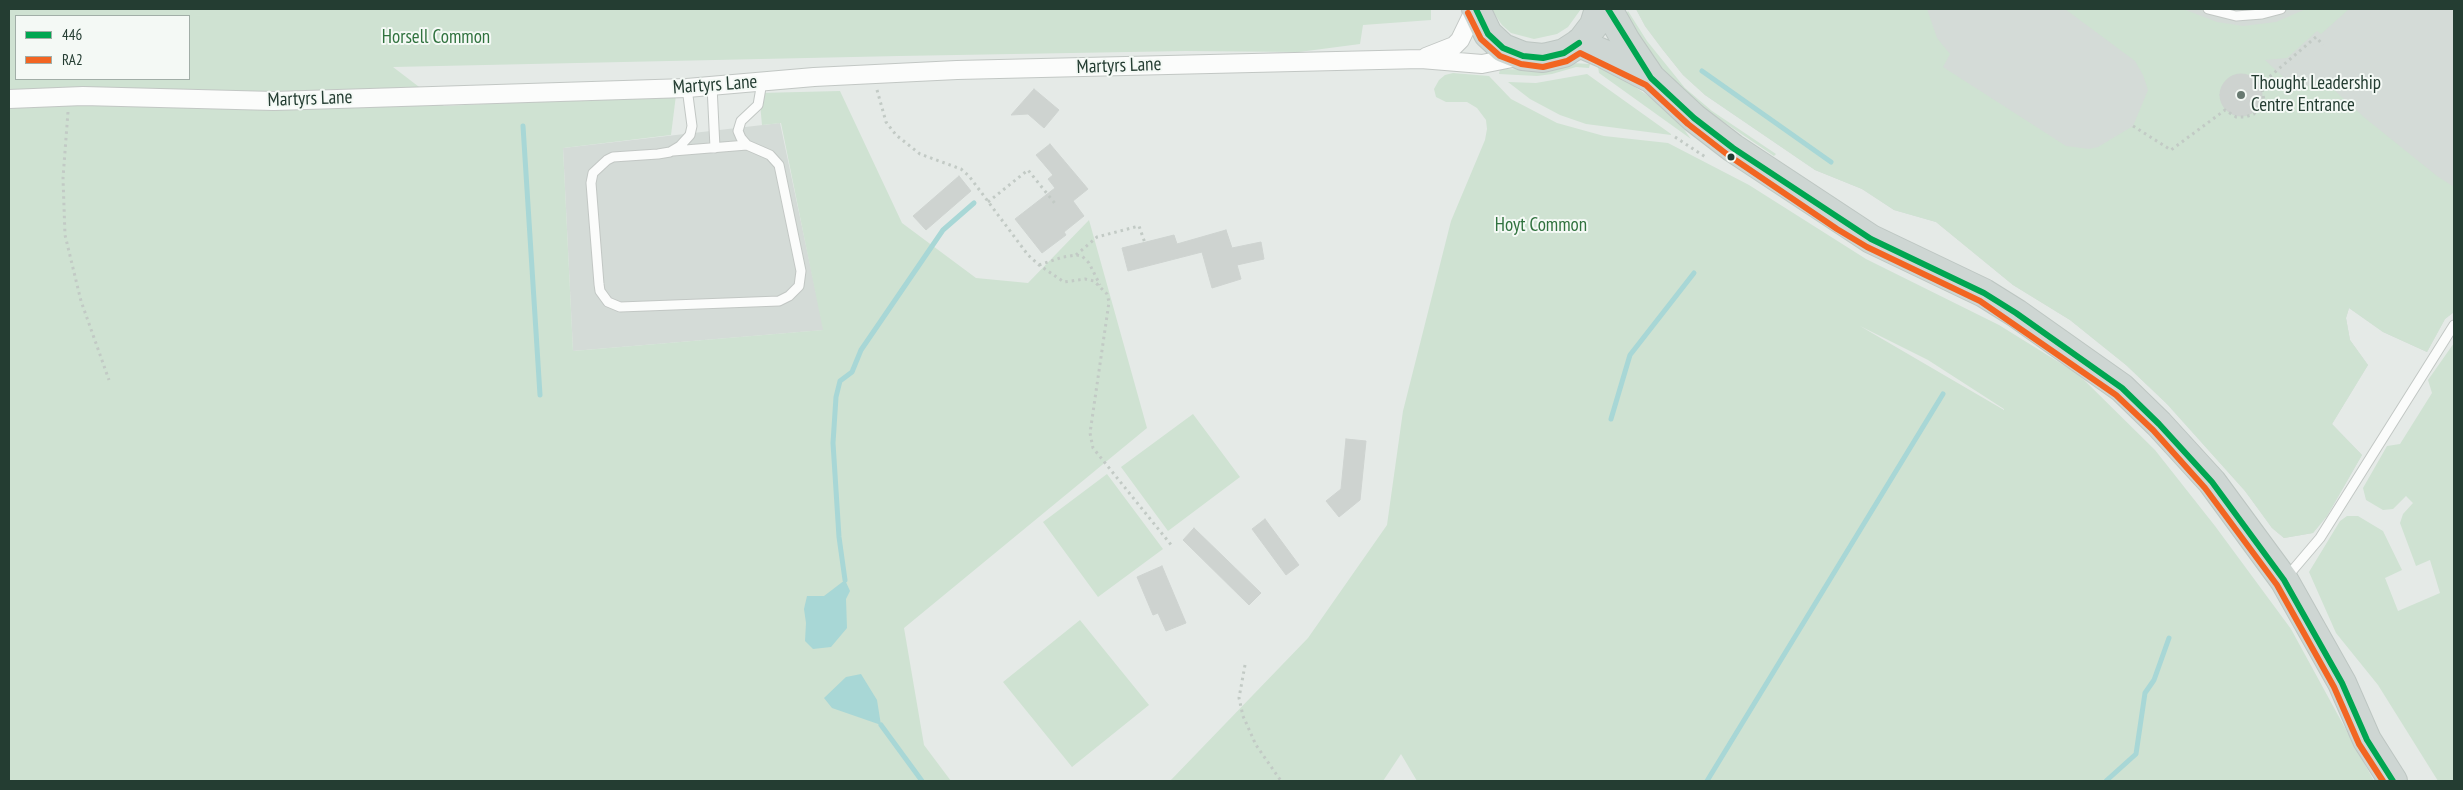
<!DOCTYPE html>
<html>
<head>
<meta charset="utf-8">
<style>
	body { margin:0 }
	#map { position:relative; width:2463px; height:790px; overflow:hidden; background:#e5eae7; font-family:"PT Sans Narrow",sans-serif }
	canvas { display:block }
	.frame { position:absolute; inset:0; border:10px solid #243d32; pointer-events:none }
	.legend { position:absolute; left:15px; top:15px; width:175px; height:65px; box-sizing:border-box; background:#f4f9f5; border:1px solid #a1aea7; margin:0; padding:6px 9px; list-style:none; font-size:15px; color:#243d32 }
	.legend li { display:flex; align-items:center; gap:10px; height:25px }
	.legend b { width:25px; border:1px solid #a1aea7 }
</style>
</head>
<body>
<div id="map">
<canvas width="2463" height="790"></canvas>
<div class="frame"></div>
<ul class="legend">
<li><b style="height:6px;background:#00a651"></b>446</li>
<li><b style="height:6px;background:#f26522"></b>RA2</li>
</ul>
</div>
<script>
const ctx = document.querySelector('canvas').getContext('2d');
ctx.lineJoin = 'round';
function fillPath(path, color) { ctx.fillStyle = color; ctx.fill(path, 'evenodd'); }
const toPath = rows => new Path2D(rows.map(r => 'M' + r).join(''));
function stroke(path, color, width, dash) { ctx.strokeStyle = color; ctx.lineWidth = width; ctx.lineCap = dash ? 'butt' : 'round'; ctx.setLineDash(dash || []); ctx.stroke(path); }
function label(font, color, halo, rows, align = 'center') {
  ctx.font = font + ' "PT Sans Narrow",sans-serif'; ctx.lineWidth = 4; ctx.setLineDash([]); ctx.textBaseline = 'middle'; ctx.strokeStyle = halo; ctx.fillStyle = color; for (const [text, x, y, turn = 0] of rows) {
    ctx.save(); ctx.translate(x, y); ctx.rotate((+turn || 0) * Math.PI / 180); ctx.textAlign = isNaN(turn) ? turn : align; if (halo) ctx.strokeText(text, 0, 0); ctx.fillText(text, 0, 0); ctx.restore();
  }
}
fillPath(toPath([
	[1636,9,2454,9,2454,312,2445,319,2427,352,2383,332,2349,308,2346,318,2350,340,2368,365,2332,424,2362,455,2327,516,2313,533,2284,538,2272,528,2245,491,2167,404,2126,365,2070,320,2013,285,1936,222,1894,210,1862,189,1815,170,1705,95,1683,75,1663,50,1645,26],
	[780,123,824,330,573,351,563,148]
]), '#d4dbd7');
fillPath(toPath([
	[9,9,1431,9,1431,20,1363,25,1360,44,1299,52,1186,51,899,56,393,67,444,106,676,95,671,135,563,148,573,351,823,330,781,123,762,125,759,93,840,91,902,223,976,278,1028,283,1089,220,1147,428,904,628,924,745,951,781,9,781],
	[16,16,189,16,189,79,16,79],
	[1491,9,1581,9,1568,27,1557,34,1534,39,1511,33,1502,25],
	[1636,9,1927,9,1937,38,1950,54,1943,67,2066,146,2089,149,2098,147,2133,126,2148,90,2143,75,2135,61,2065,9,2183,9,2217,22,2243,26,2276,22,2306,9,2349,9,2321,34,2317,31,2287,58,2265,60,2292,85,2331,87,2365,118,2437,176,2454,187,2454,312,2445,319,2427,352,2383,332,2349,308,2346,318,2350,340,2368,365,2332,424,2362,455,2327,516,2313,533,2284,538,2272,528,2245,491,2167,404,2126,365,2070,320,2013,285,1936,222,1894,210,1862,189,1815,170,1705,95,1683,75,1663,50,1645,26],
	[1628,11,1647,41,1685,88,1712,111,1776,154,1774,156,1688,98,1655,62,1626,14],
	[1572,63,1590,64,1589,68,1576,67,1552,74,1537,76,1499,74,1500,69,1540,70],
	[1598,67,1605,69,1632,85,1662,105,1683,128,1691,139,1599,73],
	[1453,73,1489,76,1511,99,1557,123,1604,136,1668,143,1749,185,1866,259,1999,325,2078,374,2155,450,2215,526,2291,629,2374,781,1417,781,1401,754,1383,781,1170,781,1308,638,1387,525,1403,411,1451,221,1485,140,1487,129,1486,120,1477,108,1467,102,1446,102,1436,97,1434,89,1439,80,1445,75],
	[1860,326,1928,360,2004,409,2004,410],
	[1587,74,1671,134,1671,135,1586,124,1560,115,1530,99,1508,82,1536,83],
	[2454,343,2454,781,2438,781,2378,685,2336,633,2309,572,2340,521,2347,516,2358,516,2383,531,2402,570,2385,578,2398,611,2440,593,2430,560,2416,566,2400,523,2403,514,2413,503,2406,496,2393,509,2383,510,2366,500,2363,488,2387,446,2400,444,2432,393,2428,380],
	[1193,414,1240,477,1168,531,1121,467],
	[1107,474,1163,549,1098,597,1043,522],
	[1080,620,1149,705,1072,767,1003,682]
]), '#cfe2d2');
fillPath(toPath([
	[845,580,850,591,846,599,847,628,831,647,813,649,805,641,806,623,804,609,807,596,824,596],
	[861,674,877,700,881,725,832,708,824,698,846,677]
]), '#a8d7d6');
stroke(toPath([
	[1702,71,1831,162],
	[523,126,540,395],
	[1611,419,1630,355,1694,273],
	[845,580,839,537,833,443,836,397,840,381,852,372,861,350,943,230,974,203],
	[881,725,922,781],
	[1707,781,1943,394],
	[2106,781,2136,754,2145,693,2154,680,2169,638]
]), '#a8d7d6', 5);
const building = toPath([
	'2220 95a21 21 0 1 1 42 0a21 21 0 1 1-42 0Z',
	[1034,89,1059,110,1044,128,1028,114,1011,115,1034,89],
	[1050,144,1088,189,1073,201,1084,216,1064,232,1066,235,1042,253,1015,219,1055,188,1048,179,1053,175,1036,155,1050,144],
	[959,176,971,191,926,230,913,216,959,176],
	[1226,230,1232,248,1261,242,1264,259,1237,265,1241,279,1212,288,1202,252,1128,271,1122,248,1174,235,1177,244,1226,230],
	[1346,439,1366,441,1360,500,1339,517,1326,501,1341,489,1346,439],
	[1265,519,1299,565,1286,575,1252,529,1265,519],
	[1194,528,1261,593,1249,605,1183,540,1194,528],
	[1162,566,1186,623,1166,631,1158,613,1153,615,1137,577,1162,566]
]);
fillPath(building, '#ced3d0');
stroke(building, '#ced3d0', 1);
const service = toPath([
	[2208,9,2236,16,2262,14,2281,9],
	[712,86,715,148],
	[687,88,692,126,690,135,680,146,670,152,658,154,613,157,607,160,593,173,591,183,599,284,600,291,608,302,620,307,779,301,789,296,799,286,801,271,779,165,770,155,747,145,741,138,738,131,741,121,758,105,762,82],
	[673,151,747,145],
	[2286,578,2320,538,2454,325]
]);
const minor = toPath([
	[1426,57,1454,46,1460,40,1475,9],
	[9,99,83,96,274,101,687,88,814,77,957,70,1421,59,1482,64,1522,56]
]);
const primary = toPath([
	[1476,9,1488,34,1503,48,1523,56,1543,58,1564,53,1581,42,1594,25,1599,9],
	[1608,9,1626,41,1651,78,1694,118,1733,148,1871,239,1984,293,2016,313,2122,388,2159,424,2212,482,2284,580,2342,683,2367,740,2393,781],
	[1579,43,1602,53,1648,77]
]);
stroke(service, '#c2c7c4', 11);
stroke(minor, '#c2c7c4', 20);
stroke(primary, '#bdc6c2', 30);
stroke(toPath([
	[877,90,886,122,896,135,920,154,961,169,969,176,1028,255,1039,265,1064,282,1085,279,1094,281,1107,294,1109,302,1090,433,1093,448,1172,546],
	[68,112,63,178,65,235,81,301,109,380],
	[2133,126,2171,150,2225,110,2236,117,2245,117,2254,114,2264,100,2261,84,2316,37,2323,45],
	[1675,137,1707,158],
	[988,202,1028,170,1057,206],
	[1076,255,1097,237,1139,226,1145,243],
	[1039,265,1063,257,1076,255,1082,256,1089,263,1100,285],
	[1245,665,1239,698,1243,716,1256,745,1281,781]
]), '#c2cac5', 3, [2.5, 4]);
stroke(service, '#fbfcfb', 9);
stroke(minor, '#fbfcfb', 18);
stroke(primary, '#ced6d3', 28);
stroke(toPath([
	[1476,9,1488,34,1503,48,1523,56,1543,58,1564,53,1579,43],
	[1608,9,1651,78,1694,118,1733,148,1871,239,1984,293,2016,313,2122,388,2159,424,2212,482,2284,580,2342,683,2367,740,2393,781]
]), '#00a651', 6);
stroke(toPath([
	[1468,13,1481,39,1500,56,1521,64,1543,67,1567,61,1580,53,1646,85,1688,124,1728,155,1837,229,1867,247,1980,301,2116,395,2153,430,2205,488,2277,585,2334,687,2359,744,2383,781]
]), '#f26522', 6);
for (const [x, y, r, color] of [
	[2241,95,5,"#687a71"],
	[1731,157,4.5,"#243d32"]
]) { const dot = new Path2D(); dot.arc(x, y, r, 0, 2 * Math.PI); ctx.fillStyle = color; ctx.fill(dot); stroke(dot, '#f4f9f5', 2); }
label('19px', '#30723e', '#f4f9f5', [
	["Horsell Common",436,38],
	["Hoyt Common",1541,226]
]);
label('19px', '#243d32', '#f4f9f5', [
	["Martyrs Lane",1119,66,-2],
	["Martyrs Lane",715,85,-4],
	["Martyrs Lane",310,99,-2]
]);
label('19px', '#243d32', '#f4f9f5', [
	["Thought Leadership",2251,84],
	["Centre Entrance",2251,106]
], 'left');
</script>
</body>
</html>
